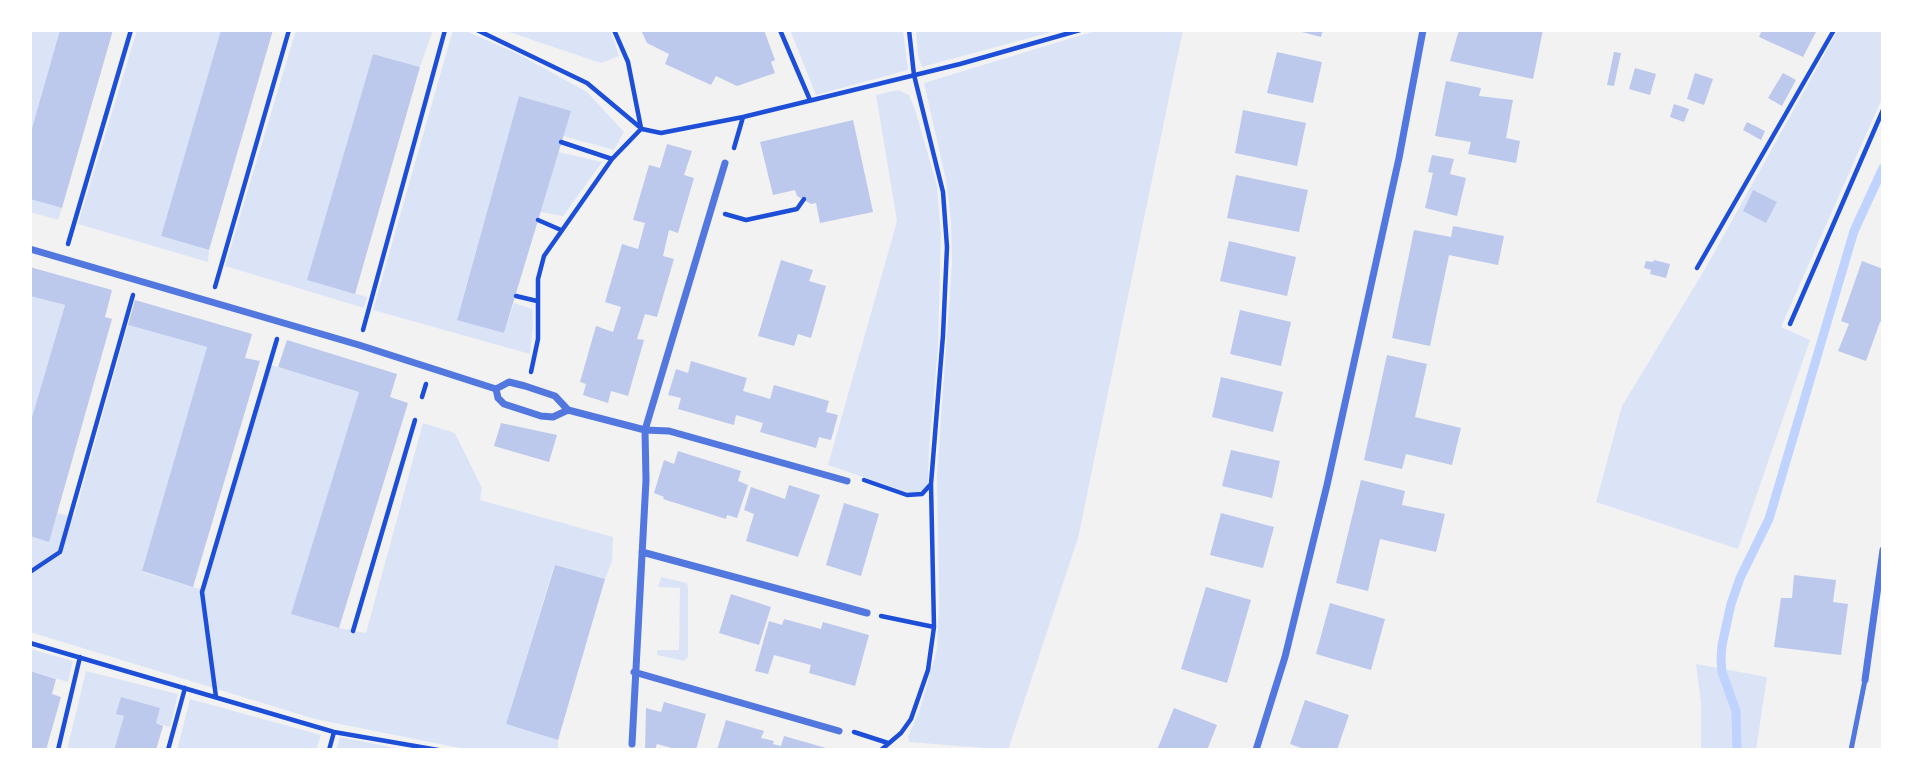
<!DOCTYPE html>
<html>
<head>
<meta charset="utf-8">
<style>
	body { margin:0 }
	#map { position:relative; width:1913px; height:780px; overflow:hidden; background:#f2f2f2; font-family:Roboto,sans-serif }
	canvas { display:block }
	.frame { position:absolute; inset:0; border:32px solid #fff; pointer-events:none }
</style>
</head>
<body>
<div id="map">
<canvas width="1913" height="780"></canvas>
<div class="frame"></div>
</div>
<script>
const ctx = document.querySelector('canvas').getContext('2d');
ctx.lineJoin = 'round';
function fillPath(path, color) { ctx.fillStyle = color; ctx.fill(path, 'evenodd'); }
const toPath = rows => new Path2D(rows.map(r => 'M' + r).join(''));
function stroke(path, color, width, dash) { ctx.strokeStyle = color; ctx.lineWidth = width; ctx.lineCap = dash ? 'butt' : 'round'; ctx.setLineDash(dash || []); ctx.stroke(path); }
fillPath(toPath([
	[30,30,60,30,30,135],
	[137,30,221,30,161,236,209,250,208,262,78,224],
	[296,30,433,30,420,67,373,54,308,280,367,297,364,308,225,266],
	[453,30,464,30,518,54,587,92,624,132,614,150,563,136,570,111,519,96,457,319,504,333,514,303,532,309,533,325,530,354,373,310],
	[503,30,610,30,619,56,601,63],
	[790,30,903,30,908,70,816,95],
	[916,30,1059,30,922,67,918,56],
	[1098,30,1183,30,1078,538,1008,750,909,742,908,737,921,706,937,649,939,604,937,475,952,264,951,221,946,180,924,83],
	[1838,30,1883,30,1883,96,1781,327,1810,340,1738,549,1596,502,1622,406,1705,269],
	[898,90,909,95,915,109,937,186,941,235,938,347,929,449,928,484,923,492,910,493,828,465,897,221,876,95],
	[558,152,602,162,563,216,540,212],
	[30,199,62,208,58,220,30,212],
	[30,296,65,305,30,424],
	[128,325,207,347,142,572,203,590,271,365,359,392,292,614,339,628,366,633,423,423,455,433,482,488,480,500,613,537,612,561,605,579,554,566,506,724,558,740,558,750,470,750,315,719,30,632,30,536,48,541,57,513,74,517],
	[661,577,687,583,688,588,688,657,684,661,657,655,657,650,679,650,680,588,658,587],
	[30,649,73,661,68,682,30,671],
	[1696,664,1767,677,1756,750,1701,750,1701,703],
	[86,671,178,694,170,727,156,723,160,708,117,714,124,716,114,750,67,750],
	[190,699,321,735,316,750,177,750],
	[340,737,406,750,336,750]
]), '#dbe4f7');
stroke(toPath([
	[1737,750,1736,711,1722,672,1721,659,1722,645,1731,604,1740,578,1769,519,1854,231,1883,168]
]), '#bfd3fe', 9);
fillPath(toPath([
	[60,30,113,30,62,208,30,199,30,135],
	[221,30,273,30,209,250,161,236],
	[641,30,734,30,740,32,764,30,775,60,771,62,775,73,737,86,716,76,711,85,665,64,669,54,647,43],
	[1294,30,1323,30,1321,37],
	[1459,30,1543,30,1533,79,1450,61],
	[1762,30,1817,30,1803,57,1759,37],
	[1277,52,1322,62,1313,103,1267,93],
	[1614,52,1621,53,1614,86,1607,85],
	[373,54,420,67,355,294,307,280],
	[1635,68,1656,74,1650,95,1629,89],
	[1695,73,1713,79,1704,105,1687,99],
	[1783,73,1796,80,1782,106,1768,98],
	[1446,81,1481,88,1479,96,1513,100,1506,138,1520,141,1516,163,1468,154,1471,142,1435,136],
	[519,96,571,111,504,333,457,320],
	[1674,104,1689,109,1684,122,1670,117],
	[1243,110,1306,123,1297,166,1235,153],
	[853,120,873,212,820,223,816,203,811,204,797,196,795,190,773,195,760,142],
	[1747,122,1765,131,1761,140,1743,130],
	[667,144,692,151,684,175,694,178,678,233,669,230,663,256,674,259,657,317,645,314,637,339,644,340,628,396,611,391,608,403,583,395,586,384,580,382,596,326,613,332,621,307,605,302,622,244,638,249,645,223,633,220,649,165,660,168],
	[1432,155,1454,159,1450,174,1466,178,1457,216,1425,208,1433,173,1428,172],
	[1236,175,1308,190,1299,232,1227,218],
	[1753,190,1777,202,1766,223,1743,211],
	[1453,226,1504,236,1498,265,1449,255,1430,346,1392,338,1414,230,1451,237],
	[1229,241,1296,257,1287,296,1220,281],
	[781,260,813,270,809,281,826,286,811,338,798,334,794,346,758,336],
	[1654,260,1670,264,1666,278,1650,274,1651,270,1644,268,1646,261,1653,262],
	[1862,261,1883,269,1883,320,1880,322,1866,361,1838,351,1849,324,1841,321],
	[30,267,112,290,105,317,112,319,49,542,30,536,30,424,65,305,30,296],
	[135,300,252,334,245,358,260,361,193,587,142,571,207,347,128,325],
	[1240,310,1291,322,1281,366,1230,354],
	[287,340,397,374,390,397,408,403,339,628,291,614,359,392,278,367],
	[1387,355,1427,364,1415,417,1461,428,1452,465,1406,454,1402,469,1364,460],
	[691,361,747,378,743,391,757,395,770,399,774,385,829,401,826,412,838,415,831,440,819,437,816,448,760,432,763,423,736,415,734,425,678,409,681,398,668,395,676,369,688,373],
	[1221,377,1283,392,1273,432,1212,417],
	[501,423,557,435,549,462,494,446],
	[1231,450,1280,461,1272,498,1222,486],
	[678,451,741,471,738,481,748,485,737,518,727,515,726,519,663,499,664,497,654,493,664,460,674,464],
	[1361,480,1405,491,1402,505,1445,514,1436,552,1380,539,1368,591,1336,583],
	[789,485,820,495,798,557,746,541,754,514,744,510,751,487,785,499],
	[844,503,879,514,861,576,826,565],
	[1221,513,1274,527,1263,568,1210,555],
	[555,565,605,579,558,740,506,724],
	[1794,575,1836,580,1833,602,1848,604,1841,655,1774,647,1781,598,1792,598],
	[1206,587,1251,600,1227,683,1181,669],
	[731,594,771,607,759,645,719,633],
	[1330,603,1385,619,1371,670,1316,654],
	[784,619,821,629,823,622,869,635,855,686,809,673,811,665,774,655,768,674,755,671,769,621,782,625],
	[30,671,56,679,52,694,61,697,46,750,30,750],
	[121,697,160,708,156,723,163,726,156,750,114,750,124,716,116,714],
	[1305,700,1349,715,1337,750,1307,750,1290,744],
	[664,702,706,714,696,750,679,750,657,744,655,750,645,750,646,708,661,712],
	[1174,708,1217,725,1207,750,1157,750],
	[726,720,764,731,761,738,774,741,773,744,781,746,784,736,826,748,825,750,717,750]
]), '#bdc9ec');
stroke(toPath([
	[477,30,587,83,642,129,661,133,743,117,960,64,1080,30],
	[614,30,628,62,641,128],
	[780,30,810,100],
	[561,142,612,159],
	[734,148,743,117],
	[725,214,746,220,797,209,804,199],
	[538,220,561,230],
	[68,244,131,30],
	[1697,268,1834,30],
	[215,287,289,30],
	[516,296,537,301],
	[1790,324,1883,110],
	[363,330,445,30],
	[531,372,538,339,538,279,544,256,612,159,641,129],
	[422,397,426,384],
	[864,480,907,495,922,494,931,484],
	[30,572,60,552,133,295],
	[881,616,934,627],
	[353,631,415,420],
	[30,643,334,732,438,750],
	[216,697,202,592,277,339],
	[854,732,888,743],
	[58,750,80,657],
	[168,750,185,688],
	[329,750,334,732],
	[881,750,901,733,911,719,928,670,934,627,931,484,943,335,947,247,943,192,914,75,909,30]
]), '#1d4ed8', 4.5);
stroke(toPath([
	[1851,750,1865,680]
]), '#5277de', 5);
stroke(toPath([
	[30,249,359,345,496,389,509,382,525,386,555,396,568,410],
	[496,389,498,398,504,404,541,416,553,417,568,410],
	[568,410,645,430,669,431,847,481],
	[642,552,867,613],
	[634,672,839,731],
	[1865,680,1883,550],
	[632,744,646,480,645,430,725,163],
	[1256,750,1285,657,1327,485,1399,158,1423,30]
]), '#5277de', 7);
</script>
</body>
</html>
